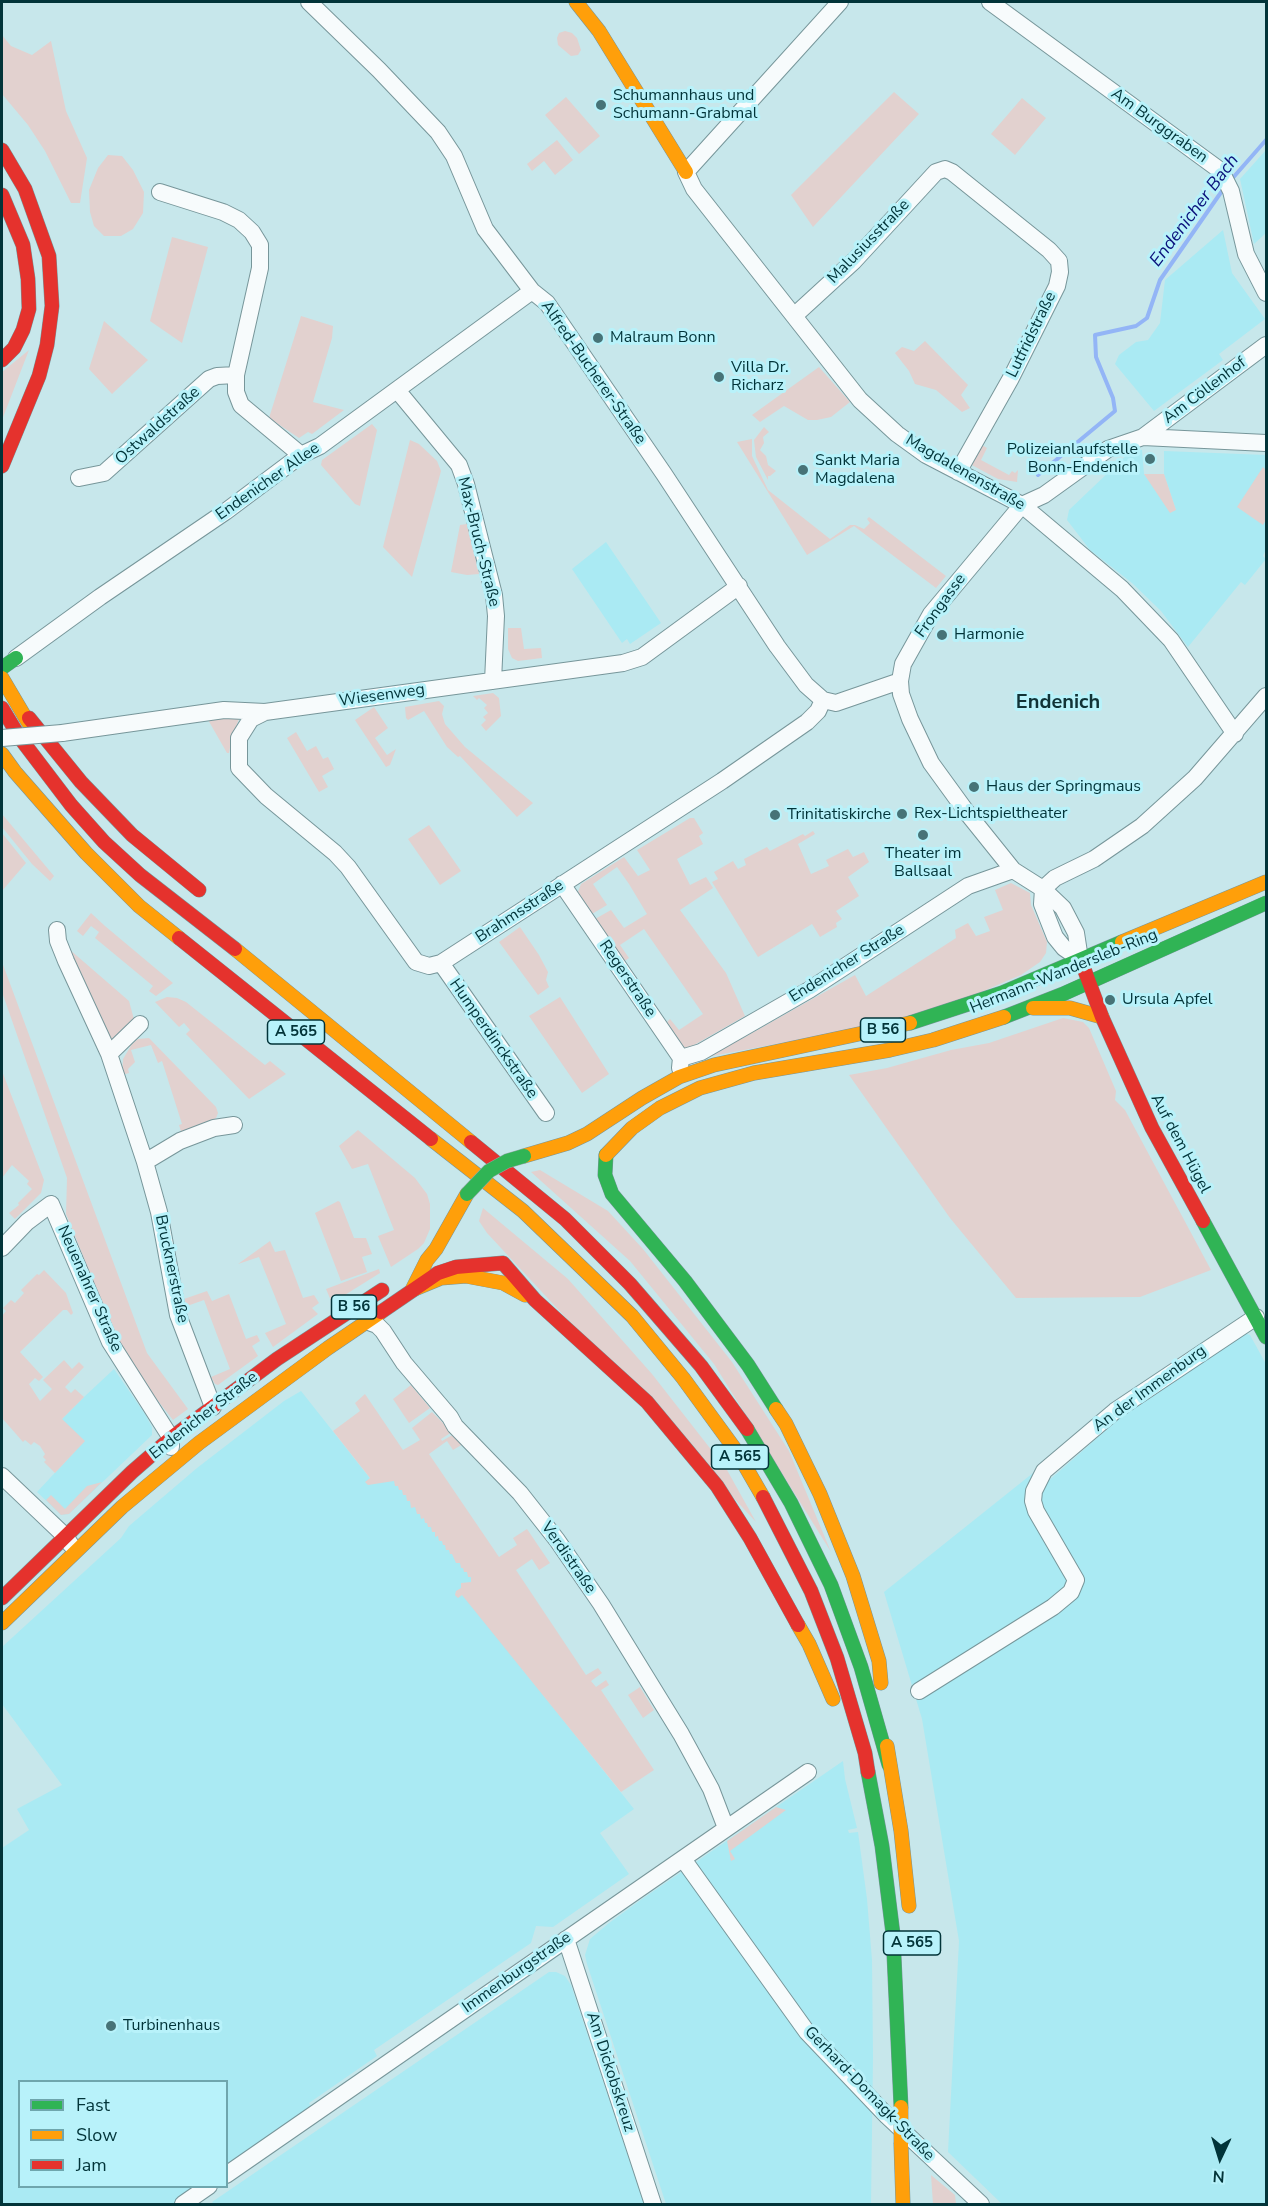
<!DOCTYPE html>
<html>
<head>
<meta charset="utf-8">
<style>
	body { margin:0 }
	#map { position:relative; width:1268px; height:2206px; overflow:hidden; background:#c7e7eb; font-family:"Nunito Sans",sans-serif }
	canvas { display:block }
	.frame { position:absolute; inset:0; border:3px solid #023439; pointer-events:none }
	.legend { position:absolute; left:18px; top:2080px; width:210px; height:108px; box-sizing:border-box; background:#b8f2fa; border:2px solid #6fa6ad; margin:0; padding:8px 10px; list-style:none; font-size:18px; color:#023439 }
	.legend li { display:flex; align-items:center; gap:12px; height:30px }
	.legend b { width:30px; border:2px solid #6fa6ad }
	.north { position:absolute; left:1190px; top:2128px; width:60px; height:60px; -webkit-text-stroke:4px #b8f2fa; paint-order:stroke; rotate:184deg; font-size:16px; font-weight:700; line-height:24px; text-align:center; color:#023439 }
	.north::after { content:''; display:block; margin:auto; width:21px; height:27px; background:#023439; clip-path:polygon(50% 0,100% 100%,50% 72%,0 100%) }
</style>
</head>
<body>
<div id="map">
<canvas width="1268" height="2206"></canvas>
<div class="frame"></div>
<ul class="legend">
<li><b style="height:8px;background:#30b455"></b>Fast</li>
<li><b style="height:8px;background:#ff9f0a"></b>Slow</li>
<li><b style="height:8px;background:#e5322d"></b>Jam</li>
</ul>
<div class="north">N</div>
</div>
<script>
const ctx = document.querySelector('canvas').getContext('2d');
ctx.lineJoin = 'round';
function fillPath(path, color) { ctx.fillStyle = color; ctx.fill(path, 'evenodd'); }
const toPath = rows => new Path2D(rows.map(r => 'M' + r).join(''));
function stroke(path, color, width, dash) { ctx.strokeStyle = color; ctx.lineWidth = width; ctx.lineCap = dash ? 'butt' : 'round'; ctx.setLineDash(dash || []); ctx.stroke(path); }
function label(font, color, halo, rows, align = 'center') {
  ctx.font = font + ' "Nunito Sans",sans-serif'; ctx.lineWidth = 6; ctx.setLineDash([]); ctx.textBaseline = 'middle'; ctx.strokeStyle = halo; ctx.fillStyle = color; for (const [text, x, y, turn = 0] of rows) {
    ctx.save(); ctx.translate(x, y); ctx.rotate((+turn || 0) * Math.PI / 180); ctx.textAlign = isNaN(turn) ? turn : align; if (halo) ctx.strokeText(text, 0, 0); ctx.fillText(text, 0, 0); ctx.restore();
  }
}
fillPath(toPath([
	[1266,150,1266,233,1254,244,1240,179],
	[1223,230,1232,273,1265,319,1219,354,1223,360,1154,411,1115,364,1119,355,1136,342,1148,340,1160,323,1165,280],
	[1133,449,1142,450,1144,474,1176,510,1164,474,1164,451,1266,455,1266,549,1263,556,1266,559,1245,585,1241,582,1188,647,1161,611,1132,583,1090,550,1067,520,1069,510],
	[606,542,661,623,630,644,627,639,622,643,572,569],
	[1244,1333,1250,1335,1266,1364,1266,2204,1002,2204,948,2152,959,1941,922,1719,884,1592,1038,1469,1047,1482,1137,1403],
	[114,1369,145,1414,152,1427,152,1435,69,1514,61,1515,37,1492,77,1449,55,1426,84,1397],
	[301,1391,373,1482,392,1469,481,1582,510,1653,634,1809,600,1833,629,1874,553,1927,536,1926,531,1943,374,2050,377,2056,309,2103,313,2110,227,2168,226,2082,20,2082,20,2186,201,2187,176,2204,2,2204,2,1848,29,1830,17,1809,62,1785,2,1704,2,1647,121,1538,129,1526,197,1468,284,1401],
	[843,1761,845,1779,857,1828,848,1830,849,1833,858,1832,867,1899,872,1960,873,2057,871,2204,666,2204,587,1964,585,1955,590,1939,609,1923,642,1899],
	[549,1972,556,1972,565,1976,571,1985,644,2204,214,2204,212,2202]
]), '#aaeaf3');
fillPath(toPath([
	[565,31,572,33,577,38,581,50,578,55,571,56,558,45,557,38,559,33],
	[2,35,11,46,32,55,51,41,66,111,87,158,80,203,71,203,45,151,28,125,2,94],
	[894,92,919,114,813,227,791,195],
	[566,97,600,136,579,154,545,115],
	[1022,98,1046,118,1015,155,991,134],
	[557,140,573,160,555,175,544,161,532,171,527,164],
	[108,155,122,156,133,170,144,192,143,213,133,229,121,236,104,236,94,226,90,212,89,190,98,168],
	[172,237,208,247,182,343,150,321],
	[301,316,333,326,332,338,313,402,344,410,312,434,308,432,299,438,269,418],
	[104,321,148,360,112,394,89,369],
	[925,341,968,385,961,395,970,408,962,412,936,390,915,384,909,371,895,353,902,347,914,351],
	[29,350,22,368,2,420,2,372],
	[819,367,850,402,831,417,817,420,808,420,784,406,760,422,752,415],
	[372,424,377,430,360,506,355,504,321,465,322,460],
	[764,427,769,432,763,437,764,443,760,450,766,456,768,465,776,471,770,476,768,476,768,480,756,457,755,449,754,440],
	[752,439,752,456,768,490,830,539,850,525,855,525,864,529,870,523,867,519,869,517,946,576,936,588,854,526,807,555,737,442],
	[410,440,419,444,437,461,441,471,412,577,383,547],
	[980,444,987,448,981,460,1009,475,1012,471,1015,473,1018,470,1017,482,998,479,968,463],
	[1263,467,1266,470,1266,520,1263,525,1237,507],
	[1144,474,1164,474,1176,510,1170,513],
	[467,524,479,574,467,575,451,572,460,525],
	[508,628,521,628,524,649,541,648,542,658,518,661,512,658,508,649],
	[493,693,499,698,501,716,486,731,481,725,486,720,483,717,488,713,484,708,487,705,479,698,477,700,473,696],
	[439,701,444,706,442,714,445,724,465,747,533,803,517,817,460,756,458,757,447,747,424,711,408,720,406,718,405,707],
	[374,707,388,728,375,738,387,755,396,749,390,765,386,767,355,720],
	[224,716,239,719,232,737,229,753,227,753,207,718],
	[296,732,307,751,316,746,323,759,328,757,334,769,322,776,328,787,319,792,287,738],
	[2,814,54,876,50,881,32,864,2,827],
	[690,818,694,818,703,833,699,836,703,844,677,859,690,885,706,877,713,888,680,910,726,973,745,1016,682,1052,669,1035,674,1032,667,1022,670,1019,679,1030,703,1014,644,929,620,945,629,958,625,961,595,919,611,910,624,928,647,914,629,884,617,867,593,884,607,905,592,914,578,892,581,884,624,857,638,876,650,870,637,850],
	[429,825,461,871,440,885,408,839],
	[813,831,815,834,798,844,811,874,829,866,826,860,848,849,853,857,864,852,869,862,848,877,859,896,836,911,842,919,836,923,837,927,820,937,812,924,758,957,712,882,718,879,714,872,733,861,738,869,746,865,744,859,767,847,770,851,803,834,805,836],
	[2,833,26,863,2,891],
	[1011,883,1030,893,1031,905,1047,942,1046,953,1040,962,1021,975,925,1016,696,1059,743,1038,855,975,866,996,956,938,955,930,968,923,976,936,990,931,984,917,1003,910,995,890],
	[91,913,105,926,173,983,156,996,149,991,153,986,95,938,99,932,91,926,83,936,77,931],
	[520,927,539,955,548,972,546,980,549,987,538,995,499,942],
	[69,949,129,1001,135,1023,110,1045],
	[2,962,147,1353,188,1409,173,1420,143,1382,117,1339,66,1214,67,1178,2,992],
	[167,997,177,998,186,1002,265,1065,270,1061,286,1074,249,1099,186,1034,190,1030,184,1023,179,1027,155,1002],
	[560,997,609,1074,582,1093,529,1016],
	[1063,1018,1083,1022,1089,1028,1116,1091,1115,1100,1125,1110,1211,1270,1140,1297,1016,1298,950,1218,849,1075,887,1068,951,1050,989,1043],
	[149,1038,216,1107,218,1113,216,1118,182,1135,179,1125,182,1124,162,1061,158,1063,151,1045,131,1050,135,1062,128,1069,129,1073,122,1075,123,1059,132,1044,138,1039],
	[2,1071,44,1180,41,1193,15,1219,9,1213,19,1205,18,1203,32,1189,27,1184,29,1181,12,1165,2,1178],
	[358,1130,415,1178,427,1194,430,1204,430,1229,424,1243,418,1249,391,1267,378,1236,394,1230,368,1164,352,1169,339,1146],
	[540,1170,608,1211,643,1249,732,1362,789,1451,831,1552,714,1364,630,1261,531,1172],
	[338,1201,340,1202,354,1238,366,1238,372,1254,362,1257,367,1272,341,1281,315,1213],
	[483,1208,568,1279,652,1374,727,1470,756,1522,487,1233,479,1221],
	[270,1241,275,1252,285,1250,303,1298,314,1295,319,1303,312,1308,318,1314,273,1347,265,1333,286,1324,259,1257,238,1264],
	[379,1269,380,1273,332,1303,326,1289],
	[44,1270,66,1293,73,1313,71,1315,67,1310,63,1310,20,1352,43,1377,39,1381,35,1378,29,1384,40,1401,52,1389,43,1380,64,1360,72,1369,79,1362,84,1367,65,1387,71,1393,75,1389,84,1397,62,1419,85,1441,55,1473,44,1462,46,1460,43,1457,45,1454,40,1446,34,1442,31,1445,25,1440,23,1442,2,1418,2,1316,6,1311,3,1308,11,1300,15,1303,24,1293,21,1290,37,1274,39,1275],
	[207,1291,212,1301,229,1294,246,1339,257,1335,260,1341,252,1346,258,1356,218,1385,215,1384,211,1377,230,1369,217,1335,204,1300,187,1306,184,1299],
	[411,1385,430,1408,409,1423,393,1399],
	[365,1394,403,1450,420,1440,412,1428,432,1412,452,1432,441,1439,442,1441,454,1434,463,1444,453,1450,447,1441,429,1454,499,1557,517,1545,513,1538,527,1529,550,1563,539,1570,532,1559,516,1570,586,1675,598,1668,602,1673,591,1681,596,1687,606,1680,609,1685,601,1690,654,1770,621,1792,462,1595,458,1598,455,1595,456,1591,461,1588,461,1583,471,1582,471,1577,468,1577,467,1572,464,1572,463,1568,461,1568,460,1563,456,1563,452,1554,450,1554,449,1550,446,1550,445,1545,443,1545,442,1541,439,1541,438,1536,435,1537,435,1532,432,1532,431,1527,428,1527,427,1523,425,1523,424,1518,421,1519,420,1514,417,1514,415,1507,411,1508,410,1501,407,1501,406,1495,403,1495,402,1490,399,1490,398,1486,395,1486,394,1481,368,1485,365,1482,370,1478,333,1431,360,1411,355,1403],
	[102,1482,69,1514,61,1515,46,1500,51,1495,65,1509,87,1486],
	[640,1687,654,1710,643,1718,628,1695],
	[776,1807,786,1810,730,1851,735,1859,731,1861,727,1841],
	[931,2175,955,2195,956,2204,933,2204]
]), '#e2d1cf');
stroke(toPath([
	[1231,180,1266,140],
	[1038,475,1115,411,1113,398,1096,357,1095,335,1136,326,1147,318,1160,280,1224,188]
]), '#93b5f6', 4);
const street = toPath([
	[309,2,379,70,438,132,454,156,485,229,532,291,547,303,664,474,777,646,806,685,823,700,836,703,900,681],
	[840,2,686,172,694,189,860,400,897,434,926,455,1022,505,1122,589,1171,640,1235,734],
	[990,2,1221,171,1231,191,1246,254,1266,293],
	[160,192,223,212,239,220,252,232,260,245,260,268,236,375,236,392,241,405,301,455],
	[794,316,854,261,936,172,945,169,952,172,1049,250,1059,261,1060,272,1057,286,1011,378,958,472],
	[397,390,459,465,466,484,494,595,496,616,493,681],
	[1143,437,1266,345],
	[79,478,104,473,209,379,217,376,236,375],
	[1022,505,931,614,903,664,900,681,901,694,910,719,931,763,968,814,1013,870,1043,889,1063,908,1076,933,1080,959],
	[1022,505,1044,495,1108,449,1143,437,1266,443],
	[16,658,100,597,225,512,301,455,320,446,532,291],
	[265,712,251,719,239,738,239,768,266,796,335,853,348,867,416,962,429,966,441,963,722,781,807,722,818,711,823,700],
	[62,733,224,710,265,712,623,663,642,657,739,586],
	[562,884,681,1058,680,1068],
	[1043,889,1055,878,1094,859,1142,826,1195,778,1266,696],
	[1043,889,1042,904,1055,937,1064,948,1080,959],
	[57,930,58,941,66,961,109,1054,145,1162,159,1212,178,1315,213,1407],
	[441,963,546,1113],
	[109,1054,140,1024],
	[681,1058,701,1052,809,990,968,886,1013,870],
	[145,1162,180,1141,214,1128,234,1125],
	[2,1248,27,1222,51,1204,110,1342,171,1438,171,1447],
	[366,1321,377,1325,383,1331,404,1363,450,1417,455,1426,520,1493,557,1540,601,1604,681,1734,711,1789,726,1828],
	[2,1476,65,1536,71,1545],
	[919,1691,1053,1607,1071,1592,1076,1580,1036,1511,1033,1501,1034,1491,1044,1471,1115,1411,1256,1317],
	[683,1859,807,2032,887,2116,981,2204],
	[566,1939,653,2204],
	[226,2175,808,1772],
	[183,2204,209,2186]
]);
const fast = toPath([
	[2,668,16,658],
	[1004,1017,1063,994,1266,903],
	[910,1023,1002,993,1122,942],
	[606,1155,605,1175,612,1194,685,1281,748,1365,776,1409],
	[1203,1221,1266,1337],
	[747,1429,791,1503,831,1585,861,1667,889,1765],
	[868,1772,882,1846,893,1934,901,2107]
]);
const slow = toPath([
	[576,2,599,31,686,172],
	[2,678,28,722],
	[2,754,15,772,86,853,139,906,179,938],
	[1122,942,1266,882],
	[235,949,471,1142],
	[1033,1008,1070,1008,1102,1017],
	[431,1139,523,1211,632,1316,683,1378,737,1452,763,1497],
	[606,1155,632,1128,660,1108,700,1088,754,1073,890,1050,933,1040,1004,1017],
	[524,1156,568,1143,587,1134,642,1098,679,1077,714,1065,910,1023],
	[412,1290,427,1260,436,1249,467,1194],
	[412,1290,441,1278,466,1276,503,1283,525,1295],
	[776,1409,786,1424,820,1494,853,1576,879,1661,881,1683],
	[2,1623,122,1507,199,1443,328,1348,381,1312],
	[798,1625,809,1644,833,1699],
	[887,1746,901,1831,909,1906],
	[901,2144,903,2204]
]);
const jam = toPath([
	[2,150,25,189,49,256,52,306,47,345,39,376,2,466],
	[2,195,23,245,28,279,29,309,23,330,14,348,2,360],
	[2,708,20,738,71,805,104,842,140,875,235,949],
	[29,718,81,782,132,835,199,890],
	[179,938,431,1139],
	[1083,966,1102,1017,1152,1128,1203,1221],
	[471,1142,565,1219,630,1284,701,1366,747,1429],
	[503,1263,535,1300,647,1402,717,1486,750,1538,798,1625],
	[381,1312,438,1273,456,1267,503,1263],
	[763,1497,811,1591,837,1658,865,1753,868,1772],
	[2,1598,132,1472,171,1438,277,1359,382,1290]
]);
stroke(street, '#77969a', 18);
stroke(fast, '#77969a', 15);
stroke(slow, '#77969a', 15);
stroke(jam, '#77969a', 15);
stroke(street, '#f7fbfc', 16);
stroke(fast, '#30b455', 14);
stroke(slow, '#ff9f0a', 14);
stroke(jam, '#e5322d', 14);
const streetBridge = toPath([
	[2,738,62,733]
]);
const fastBridge = toPath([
	[467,1194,489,1171,507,1161,524,1156]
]);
const slowBridge = toPath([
	[901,2107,901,2144]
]);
stroke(streetBridge, '#77969a', 18, []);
stroke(fastBridge, '#8fa8a4', 15, []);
stroke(slowBridge, '#8fa8a4', 15, []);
stroke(streetBridge, '#f7fbfc', 16);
stroke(fastBridge, '#30b455', 14);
stroke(slowBridge, '#ff9f0a', 14);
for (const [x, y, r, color] of [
	[601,105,6,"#477377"],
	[598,338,6,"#477377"],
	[719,377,6,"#477377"],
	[1150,459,6,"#477377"],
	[803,470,6,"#477377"],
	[942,635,6,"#477377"],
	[974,787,6,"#477377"],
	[902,814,6,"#477377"],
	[775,815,6,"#477377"],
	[923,835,6,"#477377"],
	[1110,1000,6,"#477377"],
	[111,2026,6,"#477377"]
]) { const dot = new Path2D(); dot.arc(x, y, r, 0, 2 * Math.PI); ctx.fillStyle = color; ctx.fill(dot); stroke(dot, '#b8f2fa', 2); }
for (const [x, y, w] of [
	[883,1030,45],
	[296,1032,57],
	[354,1307,45],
	[740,1457,57],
	[912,1943,57]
]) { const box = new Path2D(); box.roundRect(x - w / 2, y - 12, w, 24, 4.5); ctx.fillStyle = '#b8f2fa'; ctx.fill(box); stroke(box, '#023439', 1.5); }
label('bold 15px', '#023439', null, [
	["B 56",883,1030],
	["A 565",296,1032],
	["B 56",354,1307],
	["A 565",740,1457],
	["A 565",912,1943]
]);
label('16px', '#023439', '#b8f2fa', [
	["Schumannhaus und",613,96],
	["Schumann-Grabmal",613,114],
	["Malraum Bonn",610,338],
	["Villa Dr.",731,368],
	["Richarz",731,386],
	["Polizeianlaufstelle",1138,450,"right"],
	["Bonn-Endenich",1138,468,"right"],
	["Sankt Maria",815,461],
	["Magdalena",815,479],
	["Harmonie",954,635],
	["Haus der Springmaus",986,787],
	["Rex-Lichtspieltheater",914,814],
	["Trinitatiskirche",787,815],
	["Theater im",923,854,"center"],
	["Ballsaal",923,872,"center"],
	["Ursula Apfel",1122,1000],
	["Turbinenhaus",123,2026]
], 'left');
label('16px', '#023439', '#b8f2fa', [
	["Am Burggraben",1159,126,36],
	["Malusiusstraße",869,242,-46],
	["Lutfridstraße",1032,335,-64],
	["Alfred-Bucherer-Straße",593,373,55],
	["Am Cöllenhof",1205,391,-37],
	["Ostwaldstraße",158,426,-42],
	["Magdalenenstraße",965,473,30],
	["Endenicher Allee",268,482,-35],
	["Max-Bruch-Straße",478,542,76],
	["Frongasse",941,606,-54],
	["Wiesenweg",382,696,-8],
	["Brahmsstraße",520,912,-33],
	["Endenicher Straße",847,964,-32],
	["Hermann-Wandersleb-Ring",1064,972,-22],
	["Regerstraße",627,979,56],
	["Humperdinckstraße",493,1039,55],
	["Auf dem Hügel",1180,1144,62],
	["Brucknerstraße",171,1269,78],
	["Neuenahrer Straße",89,1289,66],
	["An der Immenburg",1150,1389,-36],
	["Endenicher Straße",204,1416,-38],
	["Verdistraße",568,1558,55],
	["Immenburgstraße",517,1973,-35],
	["Am Dickobskreuz",610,2072,72],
	["Gerhard-Domagk-Straße",869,2094,46]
]);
label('italic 18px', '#0a117b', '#b8f2fa', [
	["Endenicher Bach",1195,211,-53]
]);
label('bold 20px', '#113337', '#b8f2fa', [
	["Endenich",1058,703]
]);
</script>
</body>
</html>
